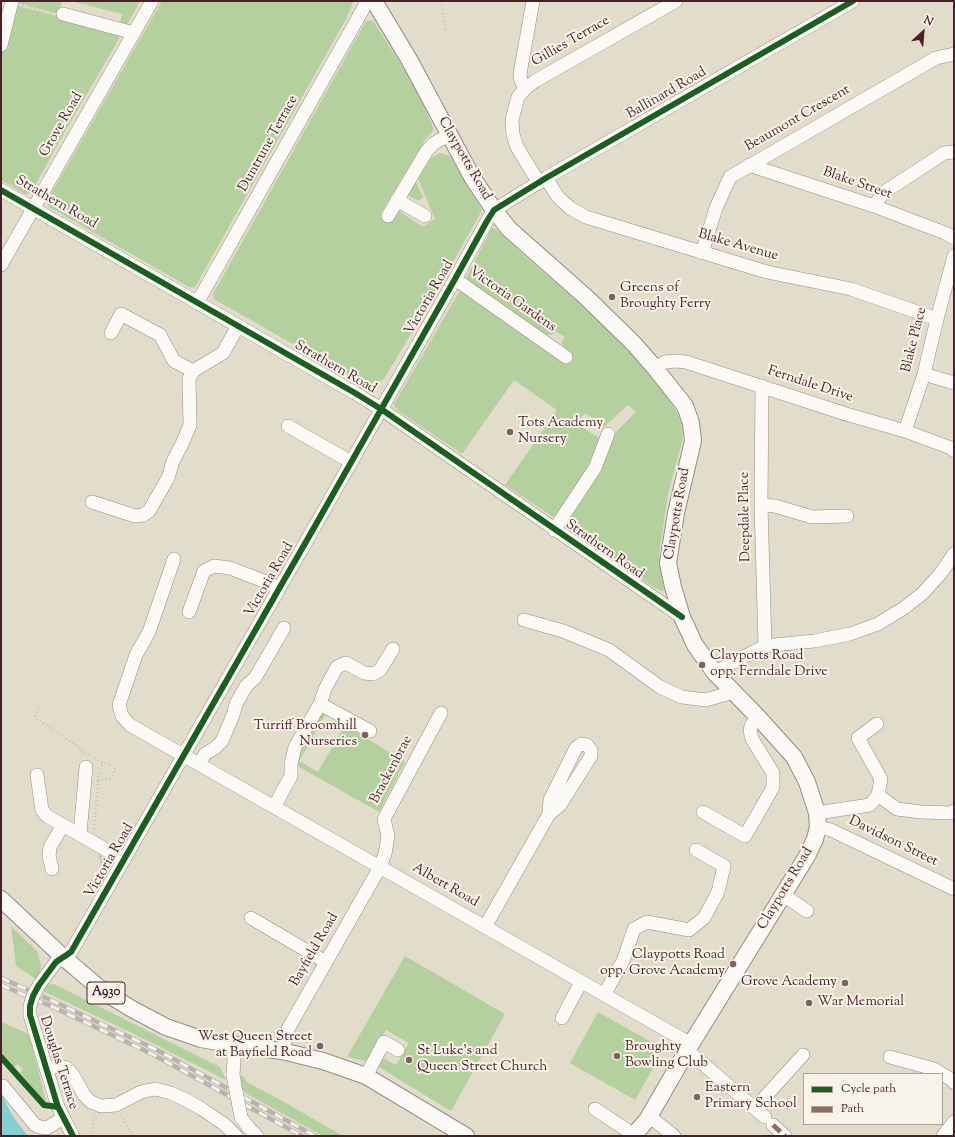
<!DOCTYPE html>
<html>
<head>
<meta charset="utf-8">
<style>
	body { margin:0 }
	#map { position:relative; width:955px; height:1137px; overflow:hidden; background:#e2dcca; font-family:"Sorts Mill Goudy",serif }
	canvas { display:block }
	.frame { position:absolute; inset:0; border:2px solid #4a1f2b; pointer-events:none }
	.legend { position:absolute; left:803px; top:1073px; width:140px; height:52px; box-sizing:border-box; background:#f7f3e8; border:1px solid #b29e9c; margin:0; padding:5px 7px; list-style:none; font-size:12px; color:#4a1f2b }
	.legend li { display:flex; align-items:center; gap:8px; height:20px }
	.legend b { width:20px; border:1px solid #b29e9c }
	.north { position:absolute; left:903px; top:12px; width:40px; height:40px; -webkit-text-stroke:3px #f7f3e8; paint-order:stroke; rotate:26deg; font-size:11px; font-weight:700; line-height:16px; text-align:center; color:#4a1f2b }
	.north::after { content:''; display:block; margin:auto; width:14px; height:18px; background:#4a1f2b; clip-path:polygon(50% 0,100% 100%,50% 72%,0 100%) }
</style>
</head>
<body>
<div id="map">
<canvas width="955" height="1137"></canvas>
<div class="frame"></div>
<ul class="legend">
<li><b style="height:5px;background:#1b5e20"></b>Cycle path</li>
<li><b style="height:5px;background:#8d6e63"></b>Path</li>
</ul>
<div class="north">N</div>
</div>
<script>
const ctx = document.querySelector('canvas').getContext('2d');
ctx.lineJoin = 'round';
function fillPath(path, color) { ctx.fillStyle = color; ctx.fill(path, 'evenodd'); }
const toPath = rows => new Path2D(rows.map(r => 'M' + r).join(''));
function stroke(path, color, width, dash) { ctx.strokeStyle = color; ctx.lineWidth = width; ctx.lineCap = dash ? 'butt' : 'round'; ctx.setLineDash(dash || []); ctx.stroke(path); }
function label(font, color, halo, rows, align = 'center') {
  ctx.font = font + ' "Sorts Mill Goudy",serif'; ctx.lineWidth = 4; ctx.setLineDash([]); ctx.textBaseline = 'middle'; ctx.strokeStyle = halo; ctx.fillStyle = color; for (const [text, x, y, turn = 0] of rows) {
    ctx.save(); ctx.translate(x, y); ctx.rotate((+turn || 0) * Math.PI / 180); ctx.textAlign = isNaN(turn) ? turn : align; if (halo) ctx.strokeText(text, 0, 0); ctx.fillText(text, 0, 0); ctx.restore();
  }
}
fillPath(toPath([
	[19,1,62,1,58,14,19,3],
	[71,1,140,1,127,25,120,23,122,14],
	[162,1,353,1,351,8,345,21,195,287,189,287,49,207,47,201],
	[18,6,57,16,57,19,117,34,119,39,59,142,31,193,27,194,24,194,1,180,1,49,7,50],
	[366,21,373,21,415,86,434,129,425,140,381,213,393,221,399,211,423,227,435,219,419,181,420,176,431,158,440,153,450,156,482,210,447,273,384,379,370,388,214,299,213,294],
	[416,177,416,182,423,198,418,201,406,194],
	[492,228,496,229,529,260,585,308,626,347,661,389,677,412,683,427,682,442,668,494,659,554,664,590,661,591,650,585,563,524,612,436,636,412,628,405,604,427,585,413,577,424,602,440,591,465,555,518,505,485,557,410,514,380,462,454,397,410,394,404,459,292,462,290,571,354,564,348,561,343,565,337,555,331,552,335,545,335,467,280,467,276],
	[322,712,326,714,299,761,318,772,345,725,405,762,379,812,294,764,298,753],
	[99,854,105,858,108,862,108,867,103,877],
	[11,926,37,951,41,965,40,971,36,979,16,966],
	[405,956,505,1014,451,1111,377,1066,380,1056,396,1065,409,1043,386,1030,369,1060,365,1061,347,1057],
	[54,984,220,1067,226,1080,134,1034,41,990,46,985],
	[598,1012,664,1049,635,1100,570,1063],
	[1,1022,29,1034,46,1101,44,1103,20,1072,23,1069,18,1064,14,1067,1,1052],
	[242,1075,247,1082,284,1102,343,1136,323,1136,247,1094,240,1087,241,1077]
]), '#b4d09e');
fillPath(toPath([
	[1,1094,14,1118,28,1136,1,1136]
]), '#85cfce');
const minor = toPath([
	[533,1,520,74,521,81,525,89,518,97,512,120,513,134,517,147,539,183],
	[63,14,134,33],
	[1,45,12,1],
	[525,89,535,81,676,1],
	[749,165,874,206,945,233,954,238],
	[546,178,558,197,570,208,586,217,767,272,851,289,937,319],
	[1,190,355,393,381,409,682,617],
	[397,200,425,216],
	[874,206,883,193,944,153,954,152],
	[388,216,426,152,433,144,448,135],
	[702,253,716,208,730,177,936,58,954,54],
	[1,265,152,1],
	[455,279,566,357],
	[197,303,367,2,369,1],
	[111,333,121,314,160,335,174,361,193,371],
	[655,368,665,362,675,361,686,362,846,414,905,431,951,448,954,451],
	[924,374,954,383],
	[762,386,761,505,765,646],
	[288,426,351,462],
	[905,431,924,374,937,319,954,256],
	[92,502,135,516,143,515,149,511,168,478,173,461,182,444,190,425,189,379,193,371,223,353,238,326],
	[761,505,775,506,812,517,847,516],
	[554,530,595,468,608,434],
	[174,559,149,632,136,655,119,705,122,716,130,725,691,1044],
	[189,612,204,571,214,566,230,568,266,582,279,589],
	[524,620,563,631,609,650,660,687,682,697,706,700,733,692],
	[715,673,726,666,765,646,814,641,850,634,878,624,904,608,923,593,941,573,954,554],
	[320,704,370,731],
	[199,764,205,754,215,748,222,741,233,715,236,704,246,686,255,678,284,628],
	[37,775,42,810,47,816,124,860],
	[878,795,897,809,921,812,952,813,954,811],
	[274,807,291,776,291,764,295,747,320,704,325,689,337,667,346,663,364,673,373,674,380,670,393,649],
	[703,812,745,836,767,798,773,787,773,773,752,739,750,730,752,724,758,717],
	[817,813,870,805,878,795,881,779,858,738,877,724],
	[818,827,831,830,954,889],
	[80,834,86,767],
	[52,869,49,856,50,847,63,825],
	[783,895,807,911],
	[251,918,326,962],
	[485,927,549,814,550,800,576,748,581,744,587,745,591,750,591,756,560,805,549,814],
	[39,985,56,962,71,952,315,526,455,279,487,221,494,210,546,178,853,1],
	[604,995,623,961,634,929,647,922,689,930,704,918,718,892,724,866,696,850],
	[30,1015,58,1107,73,1136],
	[562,1018,581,982],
	[687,1050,765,1117],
	[282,1051,288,1029,380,867,385,854,388,836,384,819,441,713],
	[890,1057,934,1069,952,1080,954,1083],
	[46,1069,59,1066,67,1068,73,1075,84,1095,91,1102,101,1106,116,1105,141,1092,155,1089,171,1093,188,1101,202,1109,224,1124,236,1136],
	[233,1075,235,1045],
	[366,1076,384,1042,398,1050],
	[3,1086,35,1125,40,1127,47,1128,63,1118],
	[755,1108,803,1055],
	[595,1109,634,1135],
	[649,1116,674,1136],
	[241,1117,248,1127,257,1136],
	[773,1125,785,1136],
	[943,1136,954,1122]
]);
const major = toPath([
	[374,1,410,61,472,177,494,210,509,229,587,298,634,344,655,368,685,406,691,423,693,441,676,513,668,563,673,587,682,617,695,645,715,673,758,717,794,757,807,782,817,813,818,827,815,839,807,856,691,1044,647,1120,633,1136],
	[1,899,63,957,104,992,132,1009,166,1027,201,1039,235,1045,282,1051,323,1061,366,1076,466,1136]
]);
stroke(minor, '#958b84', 14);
stroke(major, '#958b84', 18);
stroke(toPath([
	[441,1,446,32],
	[23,5,51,13],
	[38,708,35,718,50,727,53,730,64,736,67,740,78,746,80,750,90,756],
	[98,780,110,779,114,775,115,769,111,764,103,763],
	[94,829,99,772,103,763,94,758],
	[31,945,28,950,33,961,33,968],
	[121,1115,133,1136],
	[94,1136,92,1131,95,1116]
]), '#c1bcba', 2, [1, 3]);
stroke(minor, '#fbfaf7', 13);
stroke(major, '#fbfaf7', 16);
const rail = toPath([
	[1,978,55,1002,157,1050,315,1136],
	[1,985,53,1007,154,1055,302,1136]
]);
stroke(rail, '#b8b2b1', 4.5);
stroke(rail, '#f7f3e8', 3, [9]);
const minorBridge = toPath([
	[30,1015,30,1006,33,996,39,985],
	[233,1075,241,1117]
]);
stroke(minorBridge, '#958b84', 14, []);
stroke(minorBridge, '#fbfaf7', 13);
stroke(toPath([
	[773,1125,785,1136]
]), '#8d6e63', 5, [10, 5]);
stroke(toPath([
	[1,190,355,393,381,409,682,617],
	[1,1057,44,1105,58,1107],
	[73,1136,58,1107,30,1015,30,1006,33,996,39,985,56,962,71,952,315,526,455,279,487,221,494,210,546,178,853,1]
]), '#1b5e20', 6);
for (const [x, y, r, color] of [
	[612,297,4,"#7f6163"],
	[510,432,4,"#7f6163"],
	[702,665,4,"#7f6163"],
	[365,735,4,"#7f6163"],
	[733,964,4,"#7f6163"],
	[845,983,4,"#7f6163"],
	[809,1003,4,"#7f6163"],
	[320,1046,4,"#7f6163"],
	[617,1056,4,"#7f6163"],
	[409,1060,4,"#7f6163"],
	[697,1097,4,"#7f6163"]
]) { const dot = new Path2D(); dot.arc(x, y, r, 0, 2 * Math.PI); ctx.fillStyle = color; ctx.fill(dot); stroke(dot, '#f7f3e8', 1.5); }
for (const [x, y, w] of [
	[106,993,38]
]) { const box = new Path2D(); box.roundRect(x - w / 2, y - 11, w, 22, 3); ctx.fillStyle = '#f7f3e8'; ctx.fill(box); stroke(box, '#4a1f2b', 1); }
label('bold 13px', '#4a1f2b', null, [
	["A930",106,993]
]);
label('14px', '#4a1f2b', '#f7f3e8', [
	["Gillies Terrace",571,42,-30],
	["Ballinard Road",667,94,-30],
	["Beaumont Crescent",798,119,-30],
	["Grove Road",62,125,-60],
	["Duntrune Terrace",269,144,-61],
	["Claypotts Road",464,159,60],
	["Blake Street",857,184,19],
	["Strathern Road",56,203,30],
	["Blake Avenue",738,246,16],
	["Victoria Road",430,298,-60],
	["Victoria Gardens",512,300,35],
	["Blake Place",915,340,-76],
	["Strathern Road",335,368,30],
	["Ferndale Drive",810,385,18],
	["Claypotts Road",678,514,-80],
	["Deepdale Place",746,517,-91],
	["Strathern Road",604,550,35],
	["Victoria Road",270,580,-60],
	["Brackenbrae",392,770,-62],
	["Davidson Street",893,842,26],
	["Victoria Road",110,861,-60],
	["Albert Road",445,886,30],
	["Claypotts Road",786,889,-59],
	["Bayfield Road",315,950,-60],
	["Douglas Terrace",58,1063,72]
]);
label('14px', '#4a1f2b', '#f7f3e8', [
	["Greens of",620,289],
	["Broughty Ferry",620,305],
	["Tots Academy",518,424],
	["Nursery",518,440],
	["Claypotts Road",710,657],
	["opp. Ferndale Drive",710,673],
	["Turriff Broomhill",357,727,"right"],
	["Nurseries",357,743,"right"],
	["Claypotts Road",725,956,"right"],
	["opp. Grove Academy",725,972,"right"],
	["Grove Academy",837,983,"right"],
	["War Memorial",817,1003],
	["West Queen Street",312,1038,"right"],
	["at Bayfield Road",312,1054,"right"],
	["Broughty",625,1048],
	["Bowling Club",625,1064],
	["St Luke's and",417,1052],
	["Queen Street Church",417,1068],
	["Eastern",705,1089],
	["Primary School",705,1105]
], 'left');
</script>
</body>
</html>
